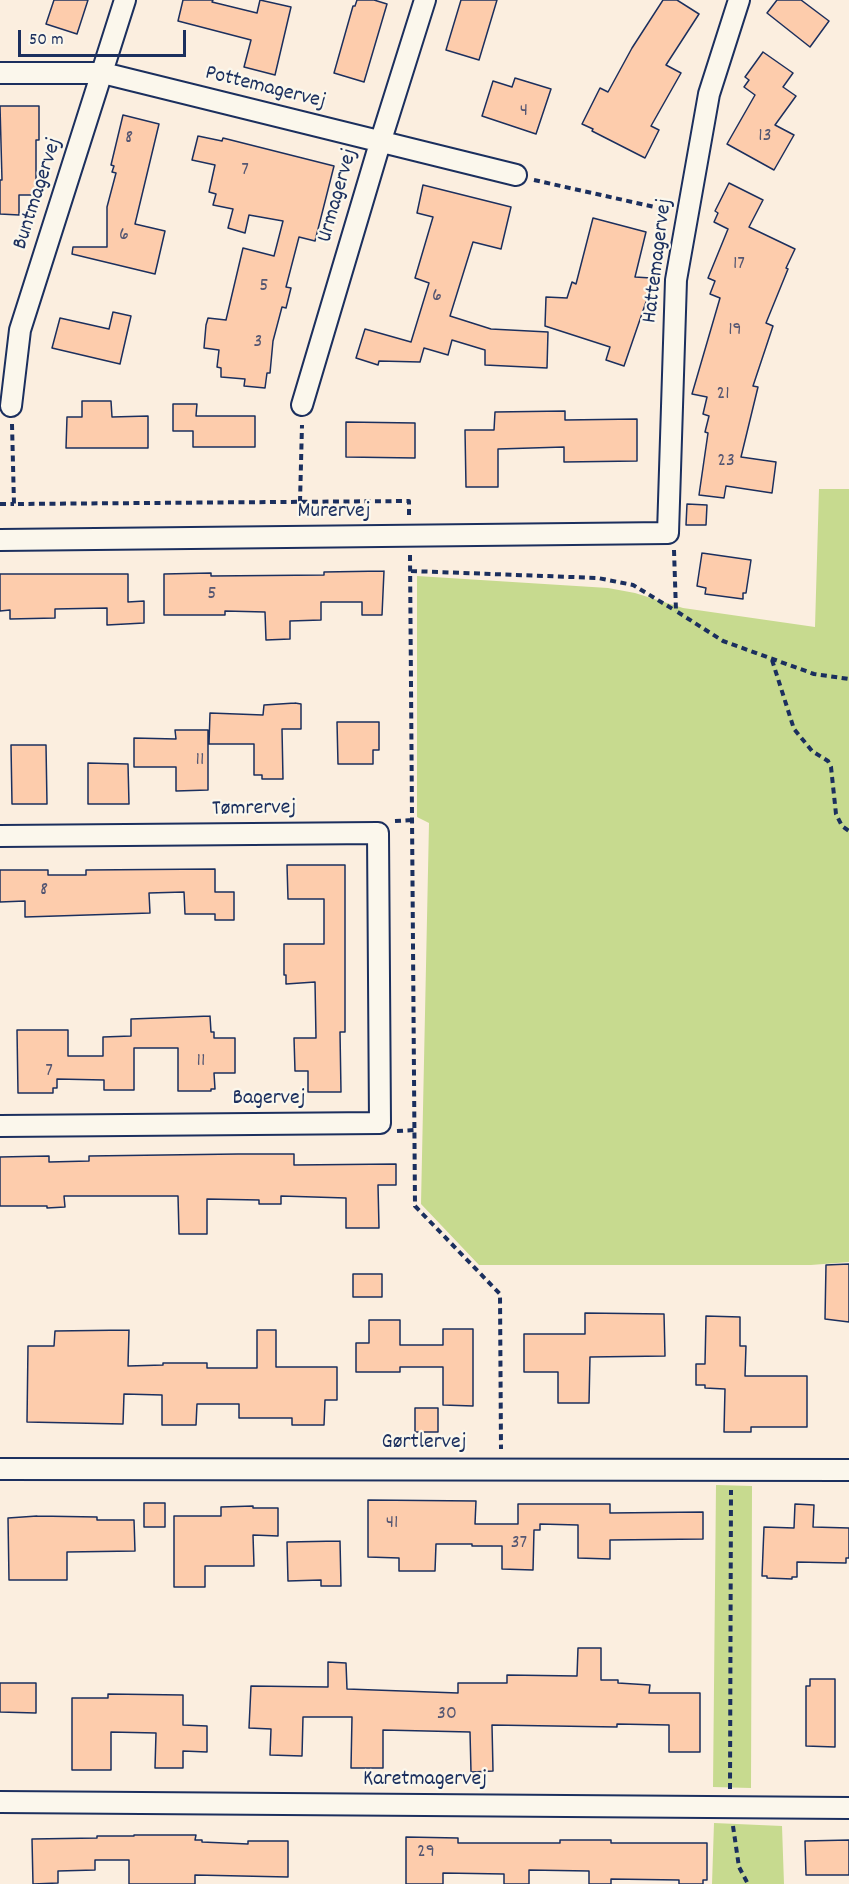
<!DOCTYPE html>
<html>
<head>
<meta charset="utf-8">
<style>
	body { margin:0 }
	#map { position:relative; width:849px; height:1884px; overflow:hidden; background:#fbeedf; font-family:Dekko,sans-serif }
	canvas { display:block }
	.scale { position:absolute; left:18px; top:30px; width:168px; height:27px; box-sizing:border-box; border:3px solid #1b2f5e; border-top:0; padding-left:8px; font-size:18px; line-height:21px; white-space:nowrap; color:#1b2f5e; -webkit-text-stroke:4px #fbf7ec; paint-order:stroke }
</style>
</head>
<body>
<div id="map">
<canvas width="849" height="1884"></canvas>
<div class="scale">50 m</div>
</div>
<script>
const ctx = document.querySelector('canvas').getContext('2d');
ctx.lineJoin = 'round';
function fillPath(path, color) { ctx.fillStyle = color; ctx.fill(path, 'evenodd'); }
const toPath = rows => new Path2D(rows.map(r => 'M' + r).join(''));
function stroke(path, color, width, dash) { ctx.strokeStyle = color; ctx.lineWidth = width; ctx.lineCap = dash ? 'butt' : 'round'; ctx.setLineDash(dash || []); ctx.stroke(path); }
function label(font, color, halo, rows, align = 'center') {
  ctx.font = font + ' Dekko,sans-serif'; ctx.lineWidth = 4.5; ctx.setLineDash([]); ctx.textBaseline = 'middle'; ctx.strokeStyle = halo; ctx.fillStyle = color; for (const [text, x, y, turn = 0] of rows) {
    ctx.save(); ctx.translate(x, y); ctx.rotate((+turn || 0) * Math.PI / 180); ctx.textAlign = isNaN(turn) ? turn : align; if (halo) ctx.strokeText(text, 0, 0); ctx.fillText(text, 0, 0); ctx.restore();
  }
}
fillPath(toPath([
	[819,489,849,489,849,1262,811,1265,479,1265,421,1204,429,823,417,817,417,576,608,588,635,593,683,608,815,627],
	[716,1485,752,1486,751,1788,713,1787],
	[714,1823,782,1826,784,1884,712,1884]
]), '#c7da8f');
const building = toPath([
	[54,0,88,0,77,34,46,24,54,0],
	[183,0,213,0,212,2,257,13,260,0,291,7,275,75,244,67,251,40,178,21,183,0],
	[357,0,374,0,387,4,364,82,334,73,353,6,355,6,357,0],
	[461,0,497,0,479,60,446,50,461,0],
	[663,0,677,0,699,14,666,65,681,73,651,126,659,130,645,158,592,131,593,129,582,124,600,88,608,92,632,48,663,0],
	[777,0,801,0,829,21,810,47,767,13,777,0],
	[763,52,793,73,783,87,796,96,775,125,794,135,774,170,727,144,755,95,744,87,749,80,745,77,763,52],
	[515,78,551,89,536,134,482,116,493,81,512,87,515,78],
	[0,106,39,106,39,140,36,140,36,195,19,195,19,215,0,214,0,180,2,180,0,106],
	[123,115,159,124,135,224,165,231,155,274,72,254,73,247,107,247,107,207,116,173,112,172,114,166,111,165,123,115],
	[198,136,222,141,223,138,334,166,315,241,299,237,286,287,291,288,286,308,282,307,273,341,270,373,267,373,265,388,244,386,245,379,221,377,221,368,217,367,219,350,204,348,206,325,208,318,226,320,243,248,274,256,283,221,249,215,245,233,228,228,233,209,213,205,216,194,209,192,215,165,192,160,198,136],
	[729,183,763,200,749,227,795,249,786,268,788,269,766,323,773,326,753,386,758,387,741,457,776,462,772,493,726,486,724,498,699,495,708,433,705,432,709,416,703,414,707,397,692,394,720,298,710,294,715,281,708,278,728,229,714,222,718,213,715,211,729,183],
	[423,185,511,207,501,249,473,242,450,316,491,329,548,332,547,368,485,365,485,350,452,340,448,355,424,348,420,362,379,361,378,365,356,358,365,329,411,342,429,283,415,278,433,217,417,213,423,185],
	[593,218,646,232,635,277,651,278,650,302,646,302,624,366,606,360,610,347,545,326,546,297,567,298,572,282,576,284,593,218],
	[113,312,131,316,120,364,52,348,60,318,109,329,113,312],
	[82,401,111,401,112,417,148,416,148,448,66,448,67,417,82,417,82,401],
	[173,404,197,404,196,416,255,416,255,447,193,447,193,431,173,431,173,404],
	[565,411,565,420,637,419,637,461,564,462,564,447,498,449,498,487,466,487,465,430,494,430,495,412,565,411],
	[346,422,415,423,415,458,346,457,346,422],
	[687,504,707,505,706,525,686,525,687,504],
	[702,553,751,560,746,593,743,593,743,599,705,594,706,588,697,586,702,553],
	[384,571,382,615,362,615,362,602,321,602,321,620,290,621,290,639,266,640,265,612,225,611,225,615,164,615,164,574,211,573,211,576,324,575,324,572,384,571],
	[0,574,128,574,128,602,144,601,144,623,107,625,107,608,55,609,55,618,10,619,10,610,0,611,0,574],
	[295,703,301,704,301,729,282,729,283,779,262,779,262,775,254,775,254,744,209,744,210,713,263,715,264,705,295,703],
	[337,722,379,722,379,750,373,750,373,764,338,764,337,722],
	[175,730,208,730,208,790,176,791,176,767,134,767,134,738,176,739,175,730],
	[11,745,46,745,47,804,12,804,11,745],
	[88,763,128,764,129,804,88,804,88,763],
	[287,865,345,865,345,1032,340,1032,341,1092,308,1092,308,1071,295,1071,294,1038,316,1038,315,982,286,984,286,975,284,975,284,944,324,944,324,899,288,899,287,865],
	[215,869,215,892,234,892,234,920,215,920,215,914,185,914,184,892,149,893,150,913,25,917,25,901,0,902,0,870,48,870,48,875,86,875,86,870,215,869],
	[210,1016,211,1032,214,1032,214,1038,235,1038,235,1073,214,1073,215,1089,211,1089,211,1091,178,1091,178,1048,134,1048,134,1090,104,1090,104,1080,57,1079,57,1088,53,1088,53,1093,18,1093,17,1030,68,1030,68,1056,103,1056,103,1037,131,1036,131,1019,210,1016],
	[238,1154,294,1154,294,1165,396,1164,396,1185,378,1185,379,1228,346,1228,346,1198,281,1196,281,1204,259,1204,259,1200,207,1199,207,1234,179,1234,178,1196,64,1196,65,1207,47,1208,47,1206,0,1206,0,1157,49,1156,49,1162,89,1161,89,1156,238,1154],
	[849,1264,849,1322,825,1319,826,1265,849,1264],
	[353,1274,382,1274,382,1297,353,1297,353,1274],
	[585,1313,664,1314,665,1356,590,1357,589,1403,558,1403,558,1372,524,1372,524,1334,585,1334,585,1313],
	[706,1316,740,1317,740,1346,746,1346,745,1376,807,1376,807,1427,751,1427,751,1432,724,1432,725,1389,705,1388,705,1385,696,1385,696,1364,705,1364,706,1316],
	[369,1320,400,1320,400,1345,443,1345,443,1329,473,1329,473,1406,443,1405,443,1367,400,1367,400,1372,356,1372,356,1343,369,1343,369,1320],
	[129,1330,128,1366,163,1365,163,1363,207,1363,207,1368,257,1368,257,1330,276,1330,276,1367,337,1367,337,1400,325,1400,324,1425,292,1425,292,1418,239,1418,239,1404,197,1404,196,1425,162,1425,162,1395,124,1394,123,1424,27,1422,28,1346,54,1346,55,1331,129,1330],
	[415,1408,438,1408,438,1432,415,1432,415,1408],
	[368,1500,476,1501,475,1524,518,1524,518,1504,610,1504,610,1513,703,1512,703,1539,610,1540,610,1559,578,1558,578,1525,540,1524,540,1530,534,1530,533,1570,502,1569,502,1546,472,1546,472,1544,436,1544,435,1571,399,1571,399,1558,368,1557,368,1500],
	[144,1503,165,1503,165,1527,144,1527,144,1503],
	[795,1504,814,1505,813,1527,849,1528,849,1558,846,1558,846,1563,797,1562,797,1577,792,1577,792,1579,767,1578,767,1576,762,1576,764,1527,794,1528,795,1504],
	[253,1506,253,1508,278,1508,278,1536,253,1535,254,1566,205,1566,205,1587,174,1587,174,1516,221,1516,221,1507,253,1506],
	[37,1516,97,1517,97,1520,134,1520,135,1551,67,1552,67,1580,9,1580,8,1518,37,1516],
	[340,1541,341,1586,321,1586,321,1580,288,1581,287,1542,340,1541],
	[578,1648,601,1648,601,1680,618,1680,618,1683,650,1685,649,1693,700,1693,700,1752,669,1752,669,1725,617,1724,617,1727,492,1725,493,1771,471,1772,470,1732,383,1730,383,1768,351,1768,352,1717,303,1717,302,1756,270,1755,271,1729,249,1728,251,1686,328,1687,328,1662,346,1663,347,1689,458,1693,458,1683,507,1683,507,1675,577,1676,578,1648],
	[810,1679,835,1679,835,1747,806,1746,806,1686,810,1686,810,1679],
	[0,1683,36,1683,36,1713,0,1712,0,1683],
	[108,1694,183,1695,183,1725,207,1726,207,1752,183,1751,183,1768,155,1768,156,1733,111,1732,111,1770,72,1770,72,1698,108,1698,108,1694],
	[134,1835,196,1835,195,1840,202,1840,202,1842,248,1844,248,1841,288,1841,288,1877,195,1875,195,1884,129,1884,129,1860,95,1860,95,1870,58,1871,58,1883,33,1884,32,1839,97,1838,97,1836,134,1836,134,1835],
	[406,1837,458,1838,458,1843,560,1843,560,1840,611,1840,611,1843,707,1843,707,1880,703,1880,703,1884,679,1884,679,1880,611,1879,611,1884,589,1884,589,1871,529,1870,529,1884,504,1884,504,1874,443,1873,443,1884,406,1884,406,1837],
	[849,1840,849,1875,806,1875,805,1841,849,1840]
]);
fillPath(building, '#fdccac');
stroke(building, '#1b2f5e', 1.5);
const minor = toPath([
	[0,73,103,73,516,175],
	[302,405,380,143,425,0],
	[11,406,20,330,125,0],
	[0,540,668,533,676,280,709,94,739,0],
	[0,836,378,833,380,1123,0,1126],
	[0,1469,849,1470],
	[0,1802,849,1808]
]);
stroke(minor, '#1b2f5e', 24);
stroke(toPath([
	[534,180,668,210],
	[12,424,14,504,409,501,409,517],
	[300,502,302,425],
	[0,504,14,504],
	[674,550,676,611,723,641,814,674,849,679],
	[410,555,415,1206,500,1294,501,1449],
	[411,571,598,578,633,585,676,611],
	[772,660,794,729,812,751,828,761,831,767,836,814,842,826,849,831],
	[395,821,412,820],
	[397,1131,414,1130],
	[730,1789,731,1490],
	[733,1826,739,1867,748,1884]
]), '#1b2f5e', 4, [6, 4.5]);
stroke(minor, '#fbf7ec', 20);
label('20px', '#545672', null, [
	["4",524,112],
	["13",765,137],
	["8",129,139],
	["7",245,171],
	["6",124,236],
	["17",739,265],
	["5",264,287],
	["6",437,297],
	["19",735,331],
	["3",258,343],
	["21",723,395],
	["23",726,462],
	["5",212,595],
	["11",200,761],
	["8",44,891],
	["11",201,1062],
	["7",49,1072],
	["41",392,1524],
	["37",519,1544],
	["30",447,1715],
	["29",426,1853]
]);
label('22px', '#1b2f5e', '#fbf7ec', [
	["Pottemagervej",265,89,14],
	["Buntmagervej",39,194,-72],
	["Urmagervej",339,196,-74],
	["Hattemagervej",659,261,-83],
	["Murervej",334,513],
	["Tømrervej",254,810,-1],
	["Bagervej",269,1100],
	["Gørtlervej",424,1444],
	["Karetmagervej",425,1781]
]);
</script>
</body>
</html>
